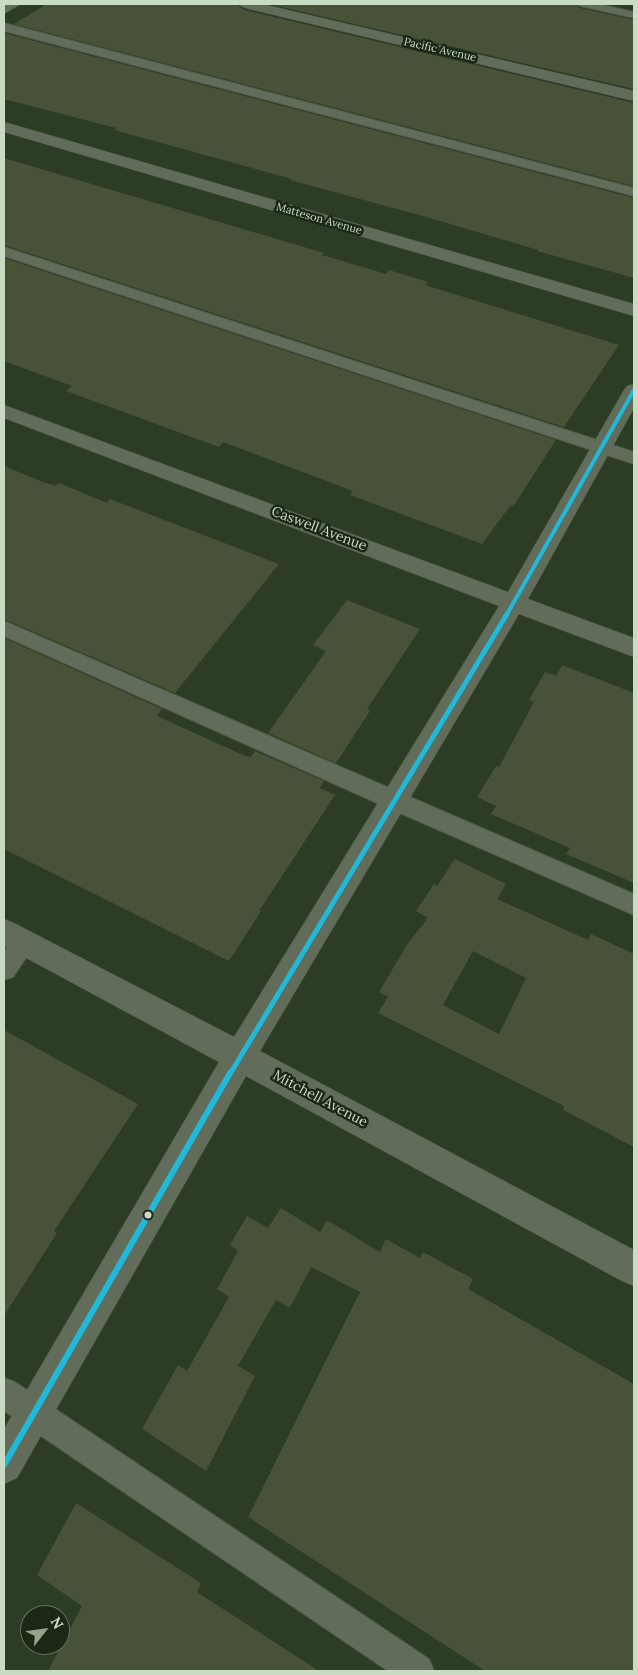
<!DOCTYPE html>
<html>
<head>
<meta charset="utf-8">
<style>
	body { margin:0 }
	#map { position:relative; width:638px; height:1675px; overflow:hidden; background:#2d3c25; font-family:Lora,serif }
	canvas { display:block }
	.frame { position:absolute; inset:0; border:5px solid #cadbc3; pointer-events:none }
	.north { position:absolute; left:20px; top:1605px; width:50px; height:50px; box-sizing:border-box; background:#1b2816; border:1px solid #61705b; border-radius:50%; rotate:60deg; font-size:14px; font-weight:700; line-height:20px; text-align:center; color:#cadbc3 }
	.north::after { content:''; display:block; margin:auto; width:18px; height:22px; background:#93a38c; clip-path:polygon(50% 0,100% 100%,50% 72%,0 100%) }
</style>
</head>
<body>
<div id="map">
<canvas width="638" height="1675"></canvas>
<div class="frame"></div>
<div class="north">N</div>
</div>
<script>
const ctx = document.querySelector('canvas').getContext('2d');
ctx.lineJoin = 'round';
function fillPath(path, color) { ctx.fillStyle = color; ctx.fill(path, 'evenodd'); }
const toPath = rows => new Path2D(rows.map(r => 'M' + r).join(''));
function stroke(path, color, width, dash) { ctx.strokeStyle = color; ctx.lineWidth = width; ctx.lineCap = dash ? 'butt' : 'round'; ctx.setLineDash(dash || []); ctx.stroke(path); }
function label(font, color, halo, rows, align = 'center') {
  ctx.font = font + ' Lora,serif'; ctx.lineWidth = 5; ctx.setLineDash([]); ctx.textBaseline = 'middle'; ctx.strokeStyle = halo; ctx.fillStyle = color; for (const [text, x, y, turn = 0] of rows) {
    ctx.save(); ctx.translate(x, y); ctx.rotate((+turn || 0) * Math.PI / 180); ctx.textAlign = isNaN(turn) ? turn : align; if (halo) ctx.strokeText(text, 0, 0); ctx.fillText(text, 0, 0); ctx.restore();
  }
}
fillPath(toPath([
	[47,4,236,4,245,10,634,103,634,186,14,24],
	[269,4,576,4,580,8,634,20,634,89],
	[4,33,634,198,634,278,537,251,538,250,423,216,290,180,292,179,114,130,116,128,4,99],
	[4,158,324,253,322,255,386,274,389,270,428,282,425,285,619,345,564,427,4,245],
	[4,258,556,440,514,505,510,506,482,544,350,495,353,491,223,442,219,447,66,391,72,386,4,361],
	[4,466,43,482,56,486,59,483,107,503,110,499,279,564,175,693,4,619],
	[347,600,420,629,367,709,370,711,336,763,268,733,326,651,313,645],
	[4,638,162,709,157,716,245,756,251,757,255,751,324,781,320,788,335,795,259,911,261,911,229,961,4,849],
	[562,665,634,693,634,883,566,854,570,848,491,814,496,806,477,797,496,766,499,767,534,702,529,700,545,672,556,676],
	[455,859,506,884,497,899,588,940,591,934,634,954,634,1147,563,1110,564,1106,378,1013,388,997,379,992,408,943,428,918,416,911,434,884,437,886],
	[473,951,526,978,499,1034,443,1005],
	[4,1030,138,1104,54,1231,57,1233,4,1316],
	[281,1208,320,1232,327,1220,380,1252,386,1239,420,1258,423,1252,473,1279,468,1289,634,1384,634,1671,485,1671,248,1517,360,1292,311,1267,290,1308,276,1300,238,1366,255,1376,206,1471,142,1429,178,1365,187,1371,229,1297,217,1289,238,1251,230,1245,247,1216,268,1228],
	[76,1503,201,1583,197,1592,319,1671,48,1671,82,1606,37,1575]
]), '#485238');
const lane = toPath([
	[578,4,598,4,634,12,634,18,580,6,578,4],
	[4,23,634,188,634,196,4,31,4,23],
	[4,247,634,452,634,464,4,256,4,247],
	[4,621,634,894,634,915,386,807,4,636,4,621],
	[24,932,32,935,36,943,13,977,4,980,4,951,16,935,24,932],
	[4,1378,15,1382,429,1659,434,1671,388,1671,4,1411,4,1378]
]);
const street = toPath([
	[4,4,21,4,4,14,4,4],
	[238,4,262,4,634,91,634,101,245,8,238,4],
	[4,122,634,304,634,316,4,132,4,122],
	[634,384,634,408,528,599,634,638,634,657,519,614,260,1051,634,1250,634,1286,622,1281,246,1076,17,1478,4,1484,4,1429,219,1062,4,946,4,919,14,923,234,1037,499,606,4,418,4,405,508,592,624,390,627,386,634,384]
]);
stroke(lane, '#4c5a45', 2);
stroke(street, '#4c5a45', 1);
fillPath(lane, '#616c5a');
fillPath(street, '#616c5a');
stroke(toPath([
	[506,616,634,390]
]), '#20b9da', 4);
stroke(toPath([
	[230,1074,507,614]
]), '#20b9da', 5);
stroke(toPath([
	[4,1465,230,1073]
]), '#20b9da', 6);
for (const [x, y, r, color] of [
	[148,1215,4.5,"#cadbc3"]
]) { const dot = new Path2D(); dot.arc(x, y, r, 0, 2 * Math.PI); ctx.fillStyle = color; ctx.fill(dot); stroke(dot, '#1b2816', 2); }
label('11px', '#cadbc3', '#1b2816', [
	["Pacific Avenue",440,50,13],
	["Matteson Avenue",319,219,16]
]);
label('14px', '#cadbc3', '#1b2816', [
	["Caswell Avenue",319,529,21],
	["Mitchell Avenue",320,1099,28]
]);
</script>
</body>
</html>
